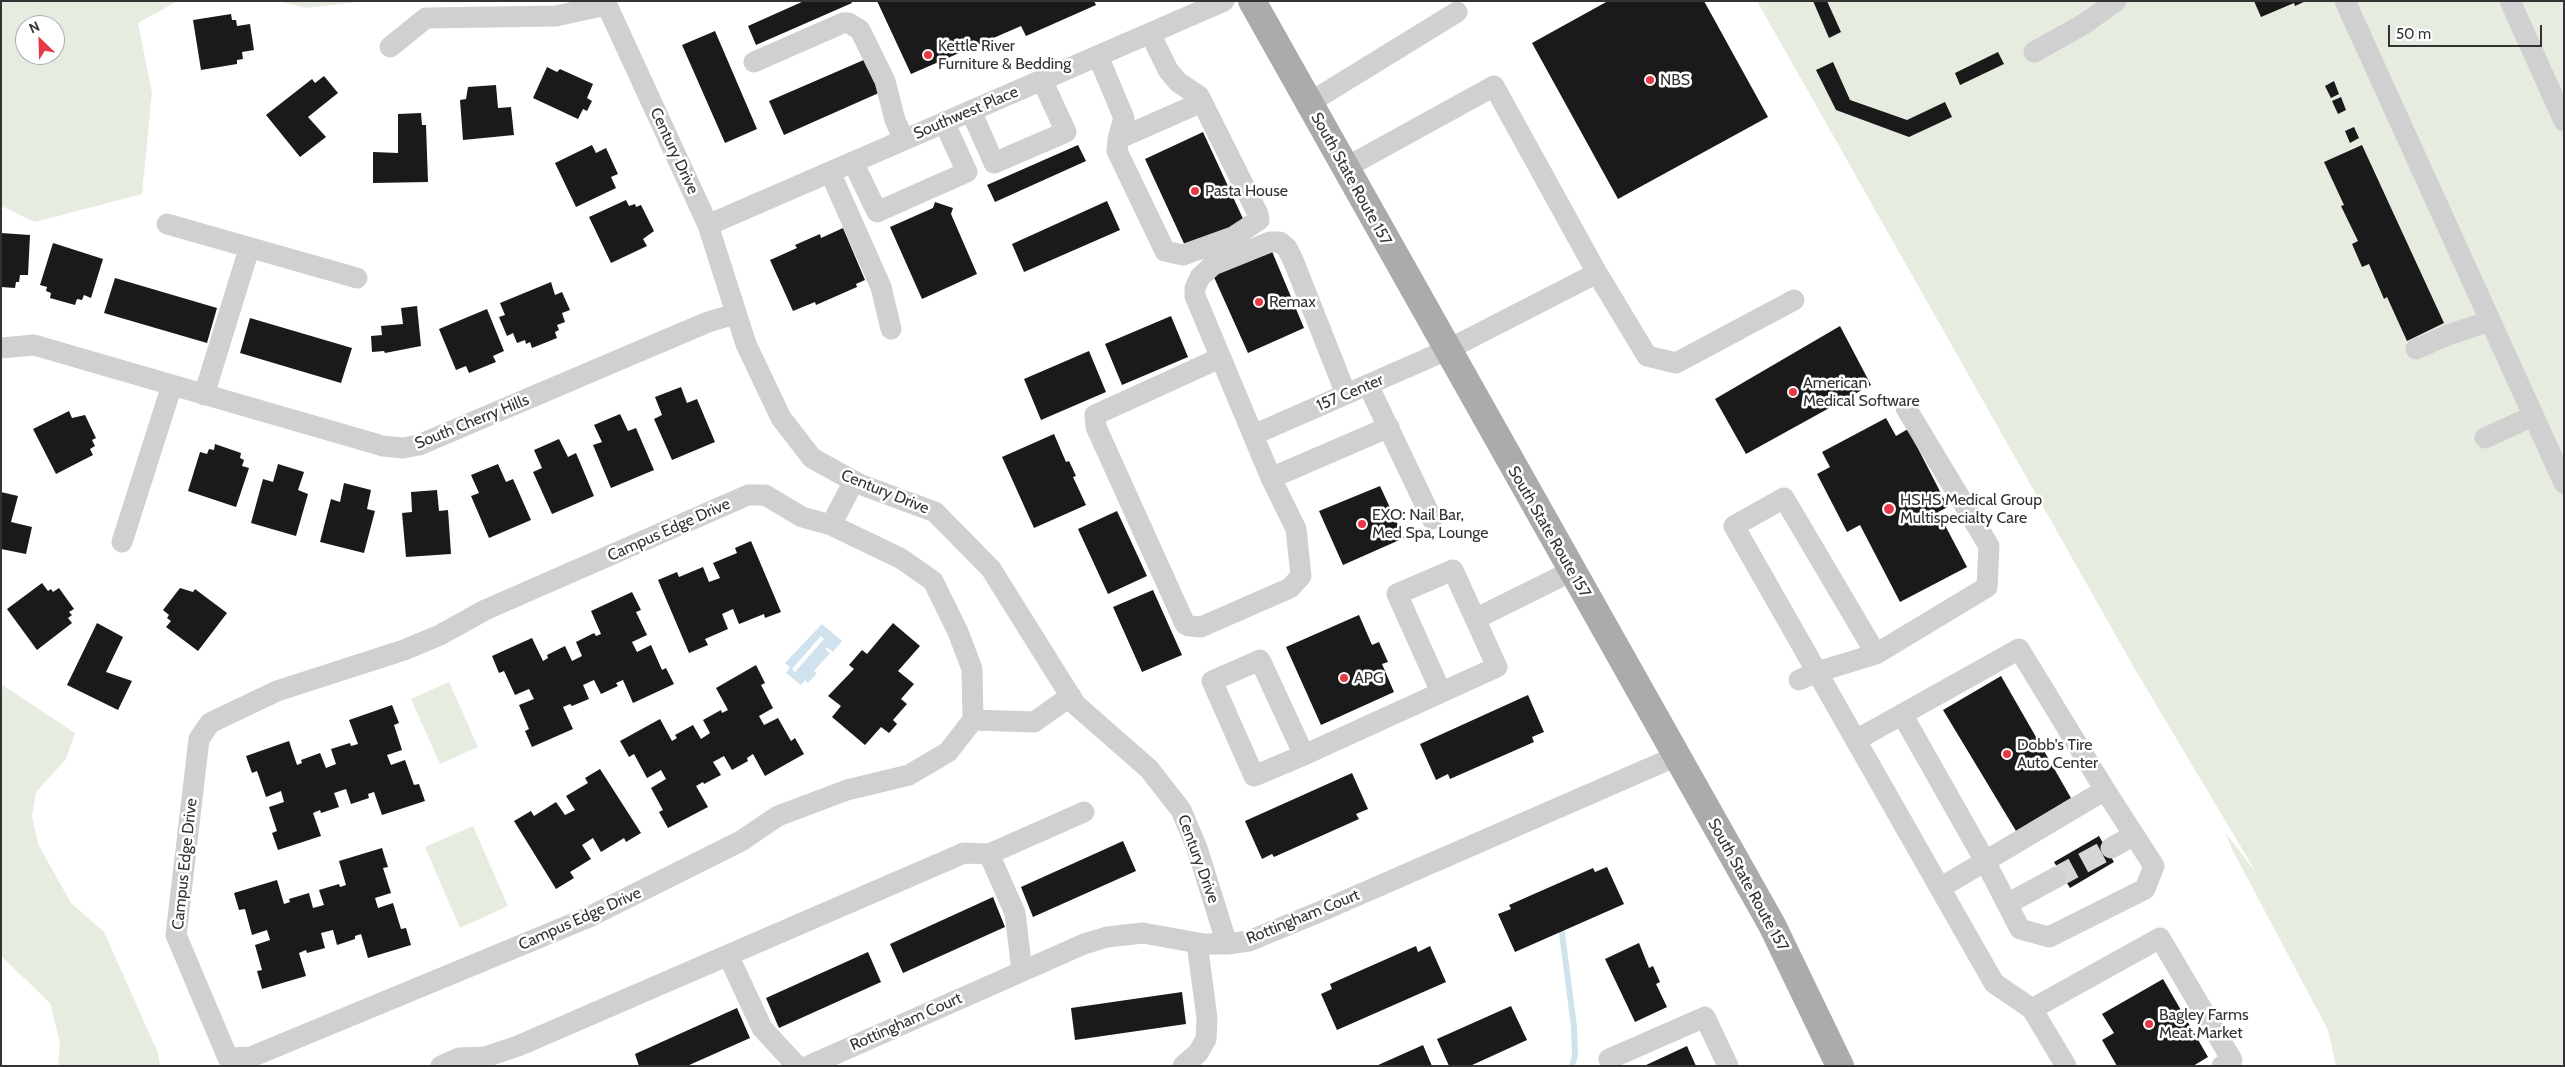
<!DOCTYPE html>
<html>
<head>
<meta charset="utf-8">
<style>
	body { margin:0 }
	#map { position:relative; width:2565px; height:1067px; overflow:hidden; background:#fff; font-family:Cabin,sans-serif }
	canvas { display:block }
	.frame { position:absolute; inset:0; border:2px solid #333; pointer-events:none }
	.north { position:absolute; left:15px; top:15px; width:50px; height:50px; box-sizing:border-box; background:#fff; border:1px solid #adadad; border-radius:50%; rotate:336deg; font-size:14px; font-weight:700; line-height:20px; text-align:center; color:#333 }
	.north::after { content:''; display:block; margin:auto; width:18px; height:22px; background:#e63946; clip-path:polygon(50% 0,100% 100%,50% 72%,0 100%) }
	.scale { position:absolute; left:2388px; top:25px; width:154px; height:22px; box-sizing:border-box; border:2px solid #333; border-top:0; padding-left:6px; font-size:15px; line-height:18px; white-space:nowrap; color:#333; -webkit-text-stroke:4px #fff; paint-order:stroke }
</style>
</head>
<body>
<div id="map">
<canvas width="2565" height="1067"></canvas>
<div class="frame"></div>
<div class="north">N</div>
<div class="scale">50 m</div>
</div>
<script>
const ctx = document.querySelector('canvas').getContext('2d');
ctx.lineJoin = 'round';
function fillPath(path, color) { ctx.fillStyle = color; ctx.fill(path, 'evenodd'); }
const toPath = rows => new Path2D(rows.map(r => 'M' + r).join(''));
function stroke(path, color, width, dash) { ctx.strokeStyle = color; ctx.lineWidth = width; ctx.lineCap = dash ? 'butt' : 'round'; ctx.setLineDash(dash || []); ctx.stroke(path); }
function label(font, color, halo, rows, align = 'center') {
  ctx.font = font + ' Cabin,sans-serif'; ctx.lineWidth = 5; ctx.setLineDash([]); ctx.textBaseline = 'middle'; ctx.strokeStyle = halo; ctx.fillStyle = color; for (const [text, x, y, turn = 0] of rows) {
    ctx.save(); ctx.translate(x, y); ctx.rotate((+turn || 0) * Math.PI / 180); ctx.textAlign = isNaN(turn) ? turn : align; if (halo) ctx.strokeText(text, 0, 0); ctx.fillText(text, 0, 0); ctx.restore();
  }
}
fillPath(toPath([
	[1,1,178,1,138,23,152,93,142,194,35,222,1,206],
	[25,25,55,25,55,55,25,55],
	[278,1,366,1,306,8],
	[1757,1,2564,1,2564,1066,2336,1066,2328,1030,2233,851,2225,832,2257,874,2132,664],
	[449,682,478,747,440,764,411,699],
	[1,684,75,733,66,759,36,792,32,816,38,844,71,903,104,932,158,1053,160,1066,58,1066,60,1043,50,1003,1,956],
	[473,826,508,906,460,928,425,847]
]), '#e6ecdf');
fillPath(toPath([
	[822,624,842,641,833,652,826,647,825,648,830,653,814,671,817,673,808,683,805,680,801,685,786,673,790,667,785,663],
	[821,636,824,639,795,672,792,669]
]), '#cfe2ee');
stroke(toPath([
	[1562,933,1574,1027,1575,1055,1572,1066]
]), '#cfe2ee', 6);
fillPath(toPath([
	[804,1,851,1,852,3,756,45,748,26],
	[877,1,1094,1,1096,5,1026,36,1021,26,911,74],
	[1608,1,1704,1,1768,117,1618,199,1532,43],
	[1813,1,1827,1,1841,32,1829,38],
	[2254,1,2306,1,2295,6,2294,3,2261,17],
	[231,14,232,20,236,20,237,26,250,24,254,50,242,52,243,59,237,60,237,64,201,70,193,20],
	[715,31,757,129,725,143,682,45],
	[1998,52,2004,64,1960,85,1955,73],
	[866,59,881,92,784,135,769,101],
	[1833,62,1850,100,1907,120,1945,102,1952,117,1909,137,1836,110,1816,70],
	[547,67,557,72,560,69,593,84,587,98,592,101,587,111,583,109,578,119,533,98],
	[324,76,338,93,308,117,326,137,300,157,266,115,312,79,315,83],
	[2334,81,2339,94,2331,98,2325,86],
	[496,85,498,108,511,107,514,135,463,140,460,100,466,99,468,87],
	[2341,97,2346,110,2338,114,2332,101],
	[421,113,422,125,426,125,428,182,373,183,373,152,398,153,398,114],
	[2354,127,2359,138,2350,143,2345,131],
	[1203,132,1245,223,1187,250,1145,159],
	[592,145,596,153,606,148,618,174,611,177,616,188,576,207,555,163],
	[1078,145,1086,161,995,202,987,185],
	[2362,145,2444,323,2407,341,2387,297,2384,299,2369,264,2362,267,2352,244,2358,241,2341,206,2344,205,2324,162],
	[626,200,629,206,635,204,636,207,641,205,654,231,643,239,647,246,611,263,589,217],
	[1107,201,1120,230,1024,272,1012,244],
	[935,202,953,208,951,214,977,274,922,299,890,227,933,208],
	[843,228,865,280,856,284,857,287,816,305,815,302,793,311,770,260,797,248,795,245,820,234,821,238],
	[1,233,30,235,28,275,20,275,19,282,16,282,15,288,1,287],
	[53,243,103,259,91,298,84,295,82,300,77,299,75,305,50,298,51,293,46,291,47,287,40,285],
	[1271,249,1304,328,1248,353,1213,275],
	[115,278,217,308,207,343,104,313],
	[551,282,555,295,562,292,570,310,562,313,565,322,557,325,559,330,555,332,557,338,532,348,530,342,526,344,525,340,517,343,513,333,507,336,499,317,505,315,500,303],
	[417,306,421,346,385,353,384,351,372,352,371,336,382,335,381,326,403,324,401,308],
	[487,309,504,351,493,356,496,362,469,373,466,366,456,370,439,329],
	[1171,316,1188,357,1122,385,1105,344],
	[250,318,352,348,341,383,240,353],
	[1840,326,1871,385,1746,454,1715,399],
	[1089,351,1106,392,1041,420,1024,379],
	[681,387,687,403,697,399,715,442,672,460,654,419,662,415,655,397],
	[69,411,72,418,85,415,96,438,92,440,95,446,90,449,93,455,56,474,33,429],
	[620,414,628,431,636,428,654,470,611,488,593,445,602,442,594,425],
	[1886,418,1896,436,1908,429,1948,507,1938,512,1967,567,1900,602,1860,525,1847,532,1817,474,1830,467,1822,452],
	[1054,434,1066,462,1069,461,1076,476,1073,477,1086,505,1034,528,1002,457],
	[559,439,568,457,576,453,594,496,552,514,533,472,542,468,534,450],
	[215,444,241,453,240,458,244,460,242,466,249,468,236,507,188,491,200,452,207,454,209,449,214,450],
	[278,464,304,472,298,490,308,494,296,536,251,523,263,479,273,482],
	[498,464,506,482,513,479,531,520,489,538,471,496,479,493,471,475],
	[344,483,371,490,367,509,375,511,364,553,320,542,331,499,340,502],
	[1380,486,1404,538,1343,565,1319,511],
	[437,490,439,511,448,510,451,554,406,557,402,513,412,512,411,492],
	[1,492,18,496,11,522,32,527,26,554,1,549],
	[1117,511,1147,576,1108,594,1078,529],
	[751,541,781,612,765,618,764,614,739,624,733,609,722,614,728,629,705,639,708,645,689,653,658,580,677,572,679,577,703,567,709,582,720,578,713,563,737,553,735,548],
	[42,583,48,591,51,589,53,592,59,588,74,609,69,612,72,615,68,618,72,623,37,650,7,609],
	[180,588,193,592,195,589,227,613,198,651,166,627,171,621,167,618,169,615,163,610],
	[1153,590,1182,655,1142,672,1113,607],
	[632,592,641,610,636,612,647,635,632,642,637,652,651,645,662,670,666,668,674,684,633,703,623,680,616,683,618,686,601,694,594,680,583,685,589,699,572,706,570,704,563,707,573,729,532,747,525,731,529,729,519,705,534,699,529,689,515,695,504,671,499,673,492,656,532,638,543,661,548,658,547,655,565,646,572,661,582,656,576,642,594,633,596,636,601,634,591,611],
	[1359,615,1372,645,1379,642,1388,662,1382,664,1394,692,1321,725,1286,647],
	[97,623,123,637,106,672,132,681,118,710,67,685],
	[893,623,920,646,898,671,914,684,901,699,907,704,893,720,897,724,889,733,881,727,865,745,832,717,841,706,828,696,854,669,849,665,862,650,867,654],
	[756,665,765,683,761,685,773,708,759,716,764,725,778,718,791,741,795,738,804,754,765,776,753,754,747,758,748,761,732,770,724,756,713,762,721,775,704,784,703,782,696,786,708,807,668,828,659,812,663,810,651,788,666,779,661,770,647,778,634,754,629,757,620,741,660,719,672,741,677,738,675,735,693,725,701,739,710,733,703,720,721,710,722,713,728,710,716,688],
	[2001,676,2071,798,2016,831,1943,710],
	[1528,695,1544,732,1532,737,1534,742,1450,779,1448,774,1436,780,1420,744],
	[392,705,399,723,394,725,402,750,387,755,391,765,405,760,414,785,419,784,425,801,382,815,374,792,368,794,369,798,351,804,346,789,334,793,339,807,321,813,320,810,313,813,321,836,278,850,272,833,277,831,269,807,284,802,281,791,266,797,257,771,252,773,246,756,289,741,297,765,302,763,301,760,320,753,326,768,336,764,331,749,350,743,351,746,358,744,349,720],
	[600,769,641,833,626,842,624,838,601,852,593,838,582,845,591,859,570,872,574,878,556,889,514,821,531,811,534,816,556,802,565,815,575,810,566,796,588,783,585,778],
	[1352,773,1368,809,1356,814,1359,819,1274,857,1272,854,1262,859,1245,821],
	[2099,836,2114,862,2070,888,2054,862],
	[1123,841,1136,871,1033,917,1021,887],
	[382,848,388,867,383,868,391,893,375,898,378,908,393,903,401,929,406,928,411,945,368,958,361,934,355,936,355,939,337,945,333,930,321,933,325,948,307,953,306,950,299,953,306,976,262,989,257,971,262,970,255,945,270,940,267,930,252,935,245,909,239,910,234,893,277,880,284,904,290,902,289,899,309,893,313,908,324,905,319,890,339,884,340,887,346,885,339,861],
	[1607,867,1624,904,1515,952,1498,914,1511,909,1509,905,1593,868,1595,872],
	[993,897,1005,927,903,973,890,944],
	[1639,943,1649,968,1653,966,1660,982,1656,984,1667,1007,1635,1022,1605,959],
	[1416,946,1418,952,1430,946,1446,982,1337,1030,1321,994,1332,989,1330,984],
	[868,952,881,982,779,1028,766,998],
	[2163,979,2208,1057,2193,1066,2117,1066,2102,1040,2114,1033,2102,1014],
	[1182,992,1186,1024,1075,1040,1071,1008],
	[1511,1006,1527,1040,1470,1066,1449,1066,1437,1039],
	[737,1008,750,1038,687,1066,639,1066,635,1054],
	[1423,1045,1432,1066,1376,1066],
	[1687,1046,1696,1066,1644,1066]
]), '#1a1a1a');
stroke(toPath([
	[2055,878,2111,848]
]), '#d6d6d6', 21, [21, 11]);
stroke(toPath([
	[605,1,708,225,746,344,781,418,812,458,859,484,935,512,991,569,1076,705,1149,769,1181,810,1197,848,1227,944],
	[2345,1,2564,483],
	[2510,1,2564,121],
	[390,47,426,18,556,16,606,5],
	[2034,52,2084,24,2116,1],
	[1098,56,1124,118,1118,139,1117,151,1165,251,1183,255,1233,237,1259,220,1258,214,1199,96,1178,82,1168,70,1150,33],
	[754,62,843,23,849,23,860,30,885,81,895,120,904,140],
	[1309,103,1457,12],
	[971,111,994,163,1066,132,1042,80],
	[1118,139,1202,102],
	[853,162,877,212,967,172,944,122],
	[1345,168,1494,86,1597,273],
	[830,172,881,287,891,329],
	[167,224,357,278],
	[708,225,1224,1],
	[1,348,34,345,383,446,403,448,419,445,708,322,735,314],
	[2416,349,2448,335,2490,321],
	[1220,358,1095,415,1096,427,1185,624,1189,626,1201,627,1290,588,1301,576,1296,529,1271,478,1389,427],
	[1368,385,1432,519],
	[204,395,249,249],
	[1253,435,1447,350,1597,273,1647,356,1676,363,1794,300],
	[2485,438,2533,416],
	[1271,478,1195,296,1195,288,1200,277,1213,265,1270,242,1280,242,1287,248,1293,260,1346,394],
	[854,481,831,525,802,517,765,495,748,495,485,610,440,635,404,650,277,691,210,723,199,739,176,935,228,1058,251,1057,589,917,741,841,778,816,847,790,909,775,948,752,973,720,1034,722,1071,696],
	[831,525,900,558,933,581,958,632,972,669,973,720],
	[122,542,172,385],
	[1475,619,1572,571],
	[1876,654,1817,672,1994,983,2032,1009,2066,1066],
	[1799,680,1817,672,1734,526,1784,498,1876,654,1987,587,1989,546,1906,408],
	[1902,714,1985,861,2020,929,2049,937,2145,889,2154,866,2105,790],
	[1856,740,2019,649,2105,790,1940,888],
	[1304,755,1260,660,1212,681,1254,776,1304,755,1497,667,1453,570,1397,594,1441,692],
	[2111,848,2134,835],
	[989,854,1015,913,1022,971],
	[2007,904,2055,878],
	[728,955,762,1028,797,1066],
	[2032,1009,2160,938,2232,1060,2222,1066],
	[441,1066,459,1058,485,1057,518,1046,964,853,989,854,1084,812],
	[808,1066,1084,944,1107,937,1143,933,1204,944,1227,944,1249,941,1324,910,1677,756],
	[1183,1066,1198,1053,1206,1039,1207,1018,1197,943],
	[1612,1066,1609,1059,1705,1017,1728,1066]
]), '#d0d0d0', 21);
stroke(toPath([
	[1252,1,1772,925,1840,1066]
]), '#ababab', 28);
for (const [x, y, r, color] of [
	[928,55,5,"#e63946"],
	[1650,80,5,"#e63946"],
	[1195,191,5,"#e63946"],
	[1259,302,5,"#e63946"],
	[1793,392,5,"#e63946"],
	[1889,509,6,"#e63946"],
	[1362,524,5,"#e63946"],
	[1344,678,5,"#e63946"],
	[2007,754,5,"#e63946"],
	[2149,1024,5,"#e63946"]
]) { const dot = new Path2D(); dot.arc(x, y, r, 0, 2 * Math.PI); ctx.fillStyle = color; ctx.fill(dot); stroke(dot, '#fff', 2); }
label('16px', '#333', '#fff', [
	["Kettle River",938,46],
	["Furniture & Bedding",938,64],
	["NBS",1660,80],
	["Pasta House",1205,191],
	["Remax",1269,302],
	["American",1803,383],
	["Medical Software",1803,401],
	["HSHS Medical Group",1900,500],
	["Multispecialty Care",1900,518],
	["EXO: Nail Bar,",1372,515],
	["Med Spa, Lounge",1372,533],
	["APG",1354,678],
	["Dobb's Tire",2017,745],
	["Auto Center",2017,763],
	["Bagley Farms",2159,1015],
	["Meat Market",2159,1033]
], 'left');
label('16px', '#333', '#fff', [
	["Southwest Place",966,113,-23],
	["Century Drive",674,151,65],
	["South State Route 157",1351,179,61],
	["157 Center",1350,393,-23],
	["South Cherry Hills",472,422,-22],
	["Century Drive",885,492,22],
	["Campus Edge Drive",669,530,-24],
	["South State Route 157",1549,532,60],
	["Century Drive",1198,859,70],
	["Campus Edge Drive",185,864,-84],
	["South State Route 157",1748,885,61],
	["Rottingham Court",1303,917,-22],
	["Campus Edge Drive",580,919,-24],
	["Rottingham Court",906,1022,-24]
]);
</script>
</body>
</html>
